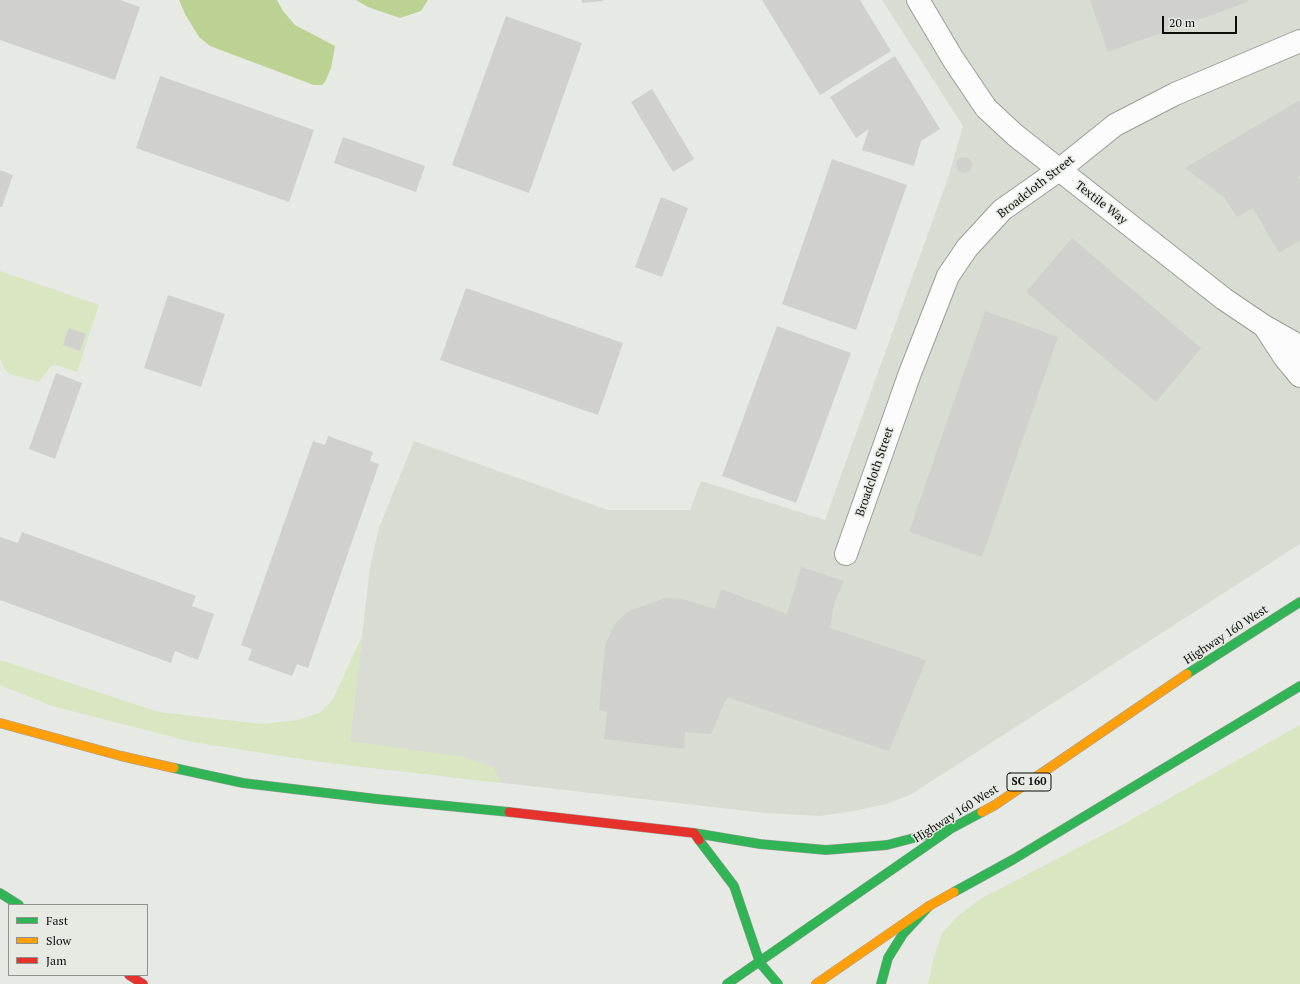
<!DOCTYPE html>
<html>
<head>
<meta charset="utf-8">
<style>
	body { margin:0 }
	#map { position:relative; width:1300px; height:984px; overflow:hidden; background:#e7e9e4; font-family:"PT Serif",serif }
	canvas { display:block }
	.legend { position:absolute; left:8px; top:904px; width:140px; height:72px; box-sizing:border-box; background:#e7eae3; border:1px solid #8f928d; margin:0; padding:5px 7px; list-style:none; font-size:12px; color:#0c0d0b }
	.legend li { display:flex; align-items:center; gap:8px; height:20px }
	.legend b { width:20px; border:1px solid #8f928d }
	.scale { position:absolute; left:1162px; top:16px; width:75px; height:18px; box-sizing:border-box; border:2px solid #0c0d0b; border-top:0; padding-left:5px; font-size:12px; line-height:14px; white-space:nowrap; color:#0c0d0b; -webkit-text-stroke:3px #e7eae3; paint-order:stroke }
</style>
</head>
<body>
<div id="map">
<canvas width="1300" height="984"></canvas>
<ul class="legend">
<li><b style="height:5px;background:#30b455"></b>Fast</li>
<li><b style="height:5px;background:#ff9f0a"></b>Slow</li>
<li><b style="height:5px;background:#e5322d"></b>Jam</li>
</ul>
<div class="scale">20 m</div>
</div>
<script>
const ctx = document.querySelector('canvas').getContext('2d');
ctx.lineJoin = 'round';
function fillPath(path, color) { ctx.fillStyle = color; ctx.fill(path, 'evenodd'); }
const toPath = rows => new Path2D(rows.map(r => 'M' + r).join(''));
function stroke(path, color, width, dash) { ctx.strokeStyle = color; ctx.lineWidth = width; ctx.lineCap = dash ? 'butt' : 'round'; ctx.setLineDash(dash || []); ctx.stroke(path); }
function label(font, color, halo, rows, align = 'center') {
  ctx.font = font + ' "PT Serif",serif'; ctx.lineWidth = 3; ctx.setLineDash([]); ctx.textBaseline = 'middle'; ctx.strokeStyle = halo; ctx.fillStyle = color; for (const [text, x, y, turn = 0] of rows) {
    ctx.save(); ctx.translate(x, y); ctx.rotate((+turn || 0) * Math.PI / 180); ctx.textAlign = isNaN(turn) ? turn : align; if (halo) ctx.strokeText(text, 0, 0); ctx.fillText(text, 0, 0); ctx.restore();
  }
}
fillPath(toPath([
	[882,0,1300,0,1300,544,910,795,886,804,854,811,820,816,765,813,347,765,370,567,379,528,414,441,608,510,690,510,701,481,825,520,949,175,963,126]
]), '#d8dcd3');
fillPath(toPath([
	[0,271,99,305,77,372,56,365,51,366,39,382,9,374,4,368,0,358],
	[362,636,350,741,464,757,494,768,501,783,314,761,192,742,52,706,0,685,0,660,159,712,261,724,298,720,321,712,333,699],
	[1300,725,1300,984,928,984,934,957,942,933,957,917,980,899,1120,826]
]), '#d9e6c1');
fillPath(toPath([
	[179,0,277,0,283,11,295,25,335,46,331,68,325,82,322,85,314,85,210,46,199,37,185,14],
	[356,0,428,0,421,11,400,18,368,7]
]), '#bcd293');
fillPath(toPath([
	[0,0,120,0,140,7,115,80,0,40],
	[582,0,603,0,603,1,582,3],
	[762,0,860,0,891,51,820,95],
	[1090,0,1248,0,1248,2,1108,52],
	[506,16,582,43,529,193,452,165],
	[895,56,940,129,921,141,914,166,862,150,869,129,856,138,830,97],
	[160,76,314,130,289,202,136,148],
	[652,89,694,159,673,172,631,102],
	[1300,100,1300,176,1298,177,1300,180,1300,240,1279,253,1253,208,1237,217,1224,197,1185,168],
	[343,137,425,166,416,192,334,163],
	'956 165a8 8 0 1 1 16 0a8 8 0 1 1-16 0Z',
	[832,159,907,185,856,330,782,304],
	[0,170,13,175,2,207,0,207],
	[661,197,688,208,662,277,635,267],
	[1072,238,1201,348,1156,402,1026,292],
	[466,288,623,343,598,415,440,360],
	[168,295,225,314,201,387,144,368],
	[985,311,1058,337,982,557,909,532],
	[777,326,851,353,796,503,722,476],
	[69,328,86,334,80,351,63,345],
	[56,373,82,383,55,459,29,449],
	[328,436,373,452,370,461,379,464,308,668,297,664,292,676,248,660,252,649,241,645,313,441,325,445],
	[22,532,196,596,192,606,214,614,198,660,175,651,171,663,0,600,0,537,18,543],
	[801,567,844,581,834,604,830,628,926,660,889,751,727,697,711,734,685,732,684,749,604,739,607,712,599,710,605,645,615,624,627,612,665,598,683,599,715,609,721,589,787,614]
]), '#d0d1cd');
const street = toPath([
	[918,0,953,59,986,108,1015,135,1224,299,1264,326,1294,343,1300,348],
	[1266,329,1285,358,1300,376],
	[846,554,910,373,948,276,967,248,1002,210,1059,170,1115,125,1175,94,1300,41]
]);
const fast = toPath([
	[1187,674,1300,602],
	[174,768,243,783,377,799,509,812],
	[694,833,760,844,826,850,887,845,952,828],
	[699,840,734,886,760,963,778,984],
	[954,892,1014,859,1300,686],
	[0,893,19,905],
	[727,984,952,828,982,812],
	[881,984,888,958,903,934,929,906]
]);
const slow = toPath([
	[0,723,121,756,174,768],
	[982,812,995,805,1187,674],
	[816,984,929,906,954,892]
]);
const jam = toPath([
	[509,812,694,833,699,840],
	[129,975,143,984]
]);
stroke(street, '#9d9e9b', 24);
stroke(fast, '#9d9e9b', 10);
stroke(slow, '#9d9e9b', 10);
stroke(jam, '#9d9e9b', 10);
stroke(street, '#fbfcfb', 22);
stroke(fast, '#30b455', 9);
stroke(slow, '#ff9f0a', 9);
stroke(jam, '#e5322d', 9);
for (const [x, y, w] of [
	[1029,782,44]
]) { const box = new Path2D(); box.roundRect(x - w / 2, y - 9, w, 18, 3); ctx.fillStyle = '#e7eae3'; ctx.fill(box); stroke(box, '#0c0d0b', 1); }
label('bold 11px', '#0c0d0b', null, [
	["SC 160",1029,782]
]);
label('12px', '#0c0d0b', '#e7eae3', [
	["Broadcloth Street",1036,187,-38],
	["Textile Way",1101,203,38],
	["Broadcloth Street",875,472,-71],
	["Highway 160 West",1226,635,-33],
	["Highway 160 West",956,814,-32]
]);
</script>
</body>
</html>
